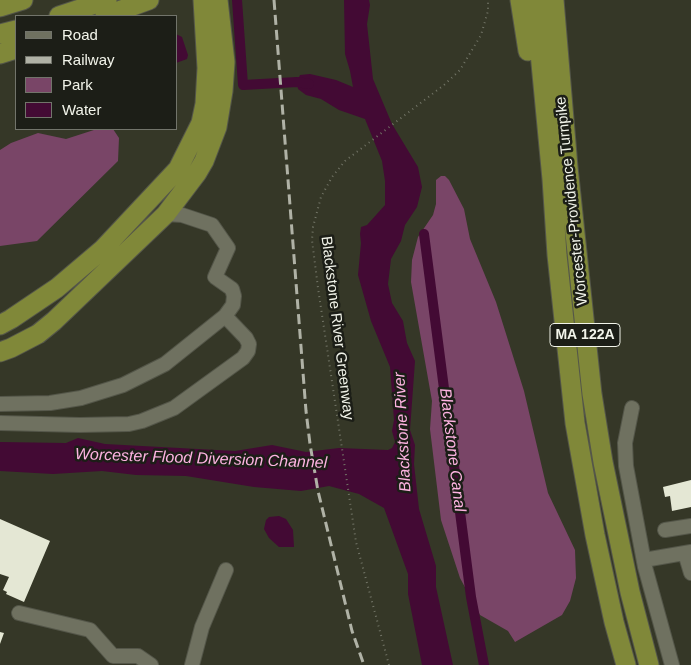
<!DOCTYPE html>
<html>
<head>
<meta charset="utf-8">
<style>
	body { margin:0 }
	#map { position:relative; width:691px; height:665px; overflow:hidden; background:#353727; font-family:Helvetica,sans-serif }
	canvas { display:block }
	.legend { position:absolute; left:15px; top:15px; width:162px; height:115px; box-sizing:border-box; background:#1c1e17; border:1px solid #72746b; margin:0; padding:6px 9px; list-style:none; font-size:15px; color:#f2f4ea }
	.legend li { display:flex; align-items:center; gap:10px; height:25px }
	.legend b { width:25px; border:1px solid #72746b }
</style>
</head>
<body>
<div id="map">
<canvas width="691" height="665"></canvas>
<ul class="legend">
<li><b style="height:6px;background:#6f7160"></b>Road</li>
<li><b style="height:6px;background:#b0b2a6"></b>Railway</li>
<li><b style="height:14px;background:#794567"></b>Park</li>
<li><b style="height:14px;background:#430a34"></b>Water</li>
</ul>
</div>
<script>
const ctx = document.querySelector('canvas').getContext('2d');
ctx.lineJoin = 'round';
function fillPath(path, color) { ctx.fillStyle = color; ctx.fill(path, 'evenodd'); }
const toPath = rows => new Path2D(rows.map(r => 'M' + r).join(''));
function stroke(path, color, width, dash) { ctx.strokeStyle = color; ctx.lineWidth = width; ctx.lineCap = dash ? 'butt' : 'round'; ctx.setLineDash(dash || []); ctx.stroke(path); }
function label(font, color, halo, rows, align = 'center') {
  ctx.font = font + ' Helvetica,sans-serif'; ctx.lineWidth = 5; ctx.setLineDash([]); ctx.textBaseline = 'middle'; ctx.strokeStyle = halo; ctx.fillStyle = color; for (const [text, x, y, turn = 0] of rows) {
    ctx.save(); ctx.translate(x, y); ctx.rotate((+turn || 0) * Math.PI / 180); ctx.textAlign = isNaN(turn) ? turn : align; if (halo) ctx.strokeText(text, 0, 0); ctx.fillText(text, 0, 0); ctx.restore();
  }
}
fillPath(toPath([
	[97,129,113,129,119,138,118,161,37,241,0,246,0,150,11,143,38,133,66,139],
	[441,176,445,176,449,180,464,209,470,239,496,302,524,391,548,493,575,550,576,578,570,601,562,615,515,642,508,631,480,615,460,578,441,520,430,429,432,401,411,282,412,260,418,237,433,215,436,204,436,180]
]), '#794567');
fillPath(toPath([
	[344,0,369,0,370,5,367,24,373,79,392,124,418,167,422,187,417,207,405,225,401,241,391,259,388,284,392,303,403,321,407,343,415,361,410,430,415,445,414,464,419,509,436,566,436,587,453,665,422,665,408,594,408,574,384,508,359,494,329,486,301,491,254,487,186,476,136,475,102,471,53,474,0,471,0,442,66,443,78,438,105,444,235,451,272,445,306,452,339,448,388,450,392,448,395,442,392,431,394,420,390,367,371,321,358,275,361,243,360,234,361,227,367,225,385,205,385,181,382,161,365,119,339,110,321,99,306,95,298,89,297,82,300,75,310,74,336,80,353,87,350,71,345,54],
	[176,34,182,37,188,55,187,59,176,63],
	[279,516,286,519,293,530,294,547,279,547,269,538,264,529,266,520,269,517]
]), '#430a34');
stroke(toPath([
	[237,0,243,85,297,82,309,84],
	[424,234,471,597,484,665]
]), '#430a34', 10);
fillPath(toPath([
	[691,480,691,507,672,511,670,496,665,497,663,487],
	[0,519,50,541,24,602,6,594,7,592,3,590,9,577,0,574],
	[0,632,4,633,0,644]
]), '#e4e7d4');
const minor = toPath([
	[0,404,50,403,81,398,123,385,165,364,225,316,233,305,234,296,232,289,215,277,228,248,212,225,182,215,166,214],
	[632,408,625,443,626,466,645,567,672,665],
	[0,423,80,425,129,424,142,421,174,408,243,358,248,351,249,344,246,338,225,316],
	[665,530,691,526],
	[685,553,691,573],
	[644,560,691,552],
	[19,613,90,630,113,656,138,656,151,665],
	[192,665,202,627,226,570]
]);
const highway = toPath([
	[520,0,528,51],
	[535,0,552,179,557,255,575,423,595,535,614,622,626,665],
	[554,0,568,167,592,394,603,462,630,592,649,665],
	[0,7,23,0],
	[59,16,107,0],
	[105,16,149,0],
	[0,34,16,30],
	[0,54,16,49],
	[0,325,11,319,57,288,103,249,178,169,201,123,205,104,207,68,203,0],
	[0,352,11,348,38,334,54,321,166,214,197,173,204,161,217,127,223,91,225,62,218,0]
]);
stroke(minor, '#545649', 16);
stroke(highway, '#545649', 21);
stroke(toPath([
	[389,665,356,542,318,288,312,240,313,227,321,197,332,177,345,161,444,85,460,70,481,35,488,11,488,0]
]), '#737567', 2, [1, 4]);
stroke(minor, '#6f7160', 14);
stroke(highway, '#808839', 19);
stroke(toPath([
	[274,0,306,411,310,444,318,491,352,631,364,665]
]), '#b0b2a6', 3, [10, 5]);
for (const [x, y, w] of [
	[585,335,70]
]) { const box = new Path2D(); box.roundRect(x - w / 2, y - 11.5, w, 23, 4); ctx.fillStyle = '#1c1e17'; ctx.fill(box); stroke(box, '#f2f4ea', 1); }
label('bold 14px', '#f2f4ea', null, [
	["MA 122A",585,335]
]);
label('15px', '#f2f4ea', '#1c1e17', [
	["Worcester-Providence Turnpike",572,201,-96],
	["Blackstone River Greenway",337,328,83]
]);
label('italic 16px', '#fdb3e1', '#1c1e17', [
	["Blackstone River",403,432,-93],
	["Blackstone Canal",452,450,83],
	["Worcester Flood Diversion Channel",201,459,2]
]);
</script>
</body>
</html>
